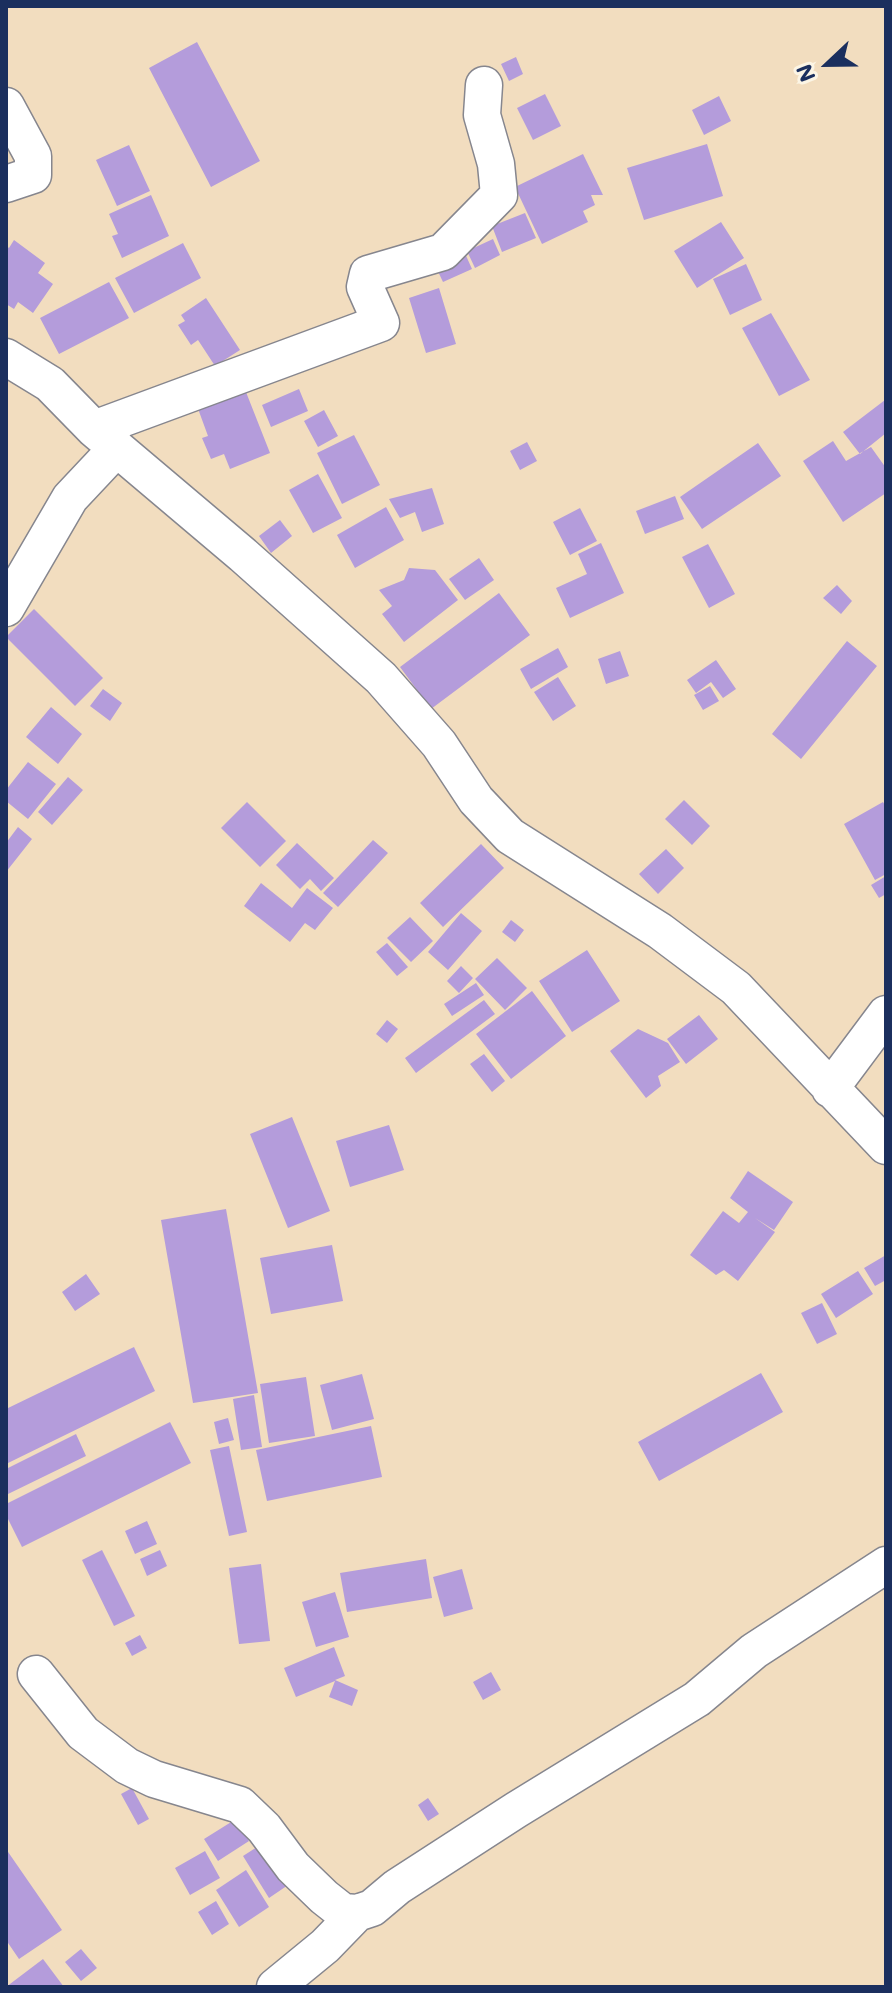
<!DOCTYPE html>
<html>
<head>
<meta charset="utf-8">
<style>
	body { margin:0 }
	#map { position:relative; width:892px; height:1993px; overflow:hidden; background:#f2ddbf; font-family:Mali,sans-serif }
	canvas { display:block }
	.frame { position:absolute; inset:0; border:8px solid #1b2f5e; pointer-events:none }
	.north { position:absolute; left:788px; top:24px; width:80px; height:80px; -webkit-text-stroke:6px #fcf5e5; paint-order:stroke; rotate:248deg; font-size:22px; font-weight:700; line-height:32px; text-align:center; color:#1b2f5e }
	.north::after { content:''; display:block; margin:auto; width:28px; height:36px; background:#1b2f5e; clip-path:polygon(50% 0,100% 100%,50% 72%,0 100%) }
</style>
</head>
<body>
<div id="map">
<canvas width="892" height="1993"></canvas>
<div class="frame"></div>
<div class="north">N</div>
</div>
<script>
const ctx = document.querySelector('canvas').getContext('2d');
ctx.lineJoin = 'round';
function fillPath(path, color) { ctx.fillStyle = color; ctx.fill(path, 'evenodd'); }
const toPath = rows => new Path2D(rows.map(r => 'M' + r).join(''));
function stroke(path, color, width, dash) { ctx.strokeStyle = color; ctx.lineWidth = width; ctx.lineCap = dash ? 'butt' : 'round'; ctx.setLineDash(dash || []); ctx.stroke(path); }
fillPath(toPath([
	[197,42,260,161,211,187,149,68],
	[516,57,523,74,509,81,501,64],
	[545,94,561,126,533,140,517,108],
	[719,96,731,121,704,135,692,110],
	[707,144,723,196,644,220,627,168],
	[129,145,150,191,117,206,96,160],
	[583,154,603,195,591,195,595,205,583,211,588,222,542,244,515,187],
	[151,195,169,236,122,258,112,236,118,234,109,214],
	[525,213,536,238,502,252,492,226],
	[721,222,744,258,697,288,674,251],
	[493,239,500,255,475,268,467,251],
	[14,240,45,263,38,273,53,284,33,313,18,302,14,309,6,304,6,246,9,248],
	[183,243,201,278,134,313,115,278],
	[463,249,472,269,443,282,434,263],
	[746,264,762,300,730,315,713,279],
	[109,282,129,318,59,354,40,318],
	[439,288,456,344,426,353,409,298],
	[206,298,240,350,215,366,198,340,191,345,178,325,185,321,181,315],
	[771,313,810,380,779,396,742,328],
	[244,387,270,453,230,469,224,454,211,459,202,438,208,436,197,406],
	[299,389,308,411,271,427,262,405],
	[885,400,886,433,860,454,843,432],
	[324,410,338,436,318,447,304,421],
	[354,435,380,485,342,504,317,453],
	[833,441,846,461,871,447,886,468,886,493,843,522,803,461],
	[527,442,537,461,520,470,510,451],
	[758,443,781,476,702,529,680,497],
	[318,474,342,518,313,533,289,490],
	[432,488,444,524,422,532,415,512,400,518,389,499],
	[675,496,684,519,645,534,636,511],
	[386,507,404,540,355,568,337,535],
	[580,508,597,541,570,555,553,522],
	[280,520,292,536,271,553,259,536],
	[601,543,624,593,570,618,556,588,587,574,578,554],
	[708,544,735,594,709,608,682,557],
	[479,558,494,580,465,600,449,579],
	[409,568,435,570,458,600,404,642,382,614,392,606,379,590,404,580],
	[837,585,852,601,841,614,823,598],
	[499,593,530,635,431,709,400,667],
	[34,609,103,678,75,706,6,637],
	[847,641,877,666,801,759,772,734],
	[558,648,568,667,531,689,520,669],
	[620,651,629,676,606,684,598,659],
	[716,660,736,689,723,698,711,682,696,693,687,680],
	[558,677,576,706,553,721,534,692],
	[710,686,719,701,703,710,694,695],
	[103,689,122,703,110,721,90,706],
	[51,707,82,734,58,764,26,737],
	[28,762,56,784,28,819,6,801,6,790],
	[68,777,83,790,52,825,38,812],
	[684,800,710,826,692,845,665,819],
	[247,802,286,841,260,867,221,828],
	[883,802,886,807,886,874,875,880,844,824],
	[18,827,32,839,6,872,6,843],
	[373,840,388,853,338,907,323,893],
	[297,843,334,878,321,891,310,879,300,889,276,865],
	[481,844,504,868,443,927,420,903],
	[666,849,684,868,658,894,639,874],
	[886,876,886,894,879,898,871,885],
	[261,883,292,908,307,888,333,908,315,930,305,923,290,942,244,906],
	[461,913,482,931,448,970,428,952],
	[410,917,433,941,411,962,387,938],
	[511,920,524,930,515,942,502,932],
	[387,943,408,967,397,976,376,952],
	[587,950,620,1001,572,1032,539,981],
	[497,958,527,988,505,1010,475,979],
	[461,966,473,978,459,993,447,981],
	[476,983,484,995,452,1016,444,1004],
	[532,991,566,1036,511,1079,476,1034],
	[484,1000,495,1014,416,1073,405,1058],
	[699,1015,718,1039,686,1064,667,1039],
	[387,1020,398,1029,387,1043,376,1034],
	[638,1029,668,1043,680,1062,658,1076,661,1086,646,1098,610,1051],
	[484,1054,505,1081,492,1092,470,1064],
	[292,1117,330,1211,288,1228,250,1134],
	[389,1125,404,1170,350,1187,336,1141],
	[748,1171,793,1202,774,1230,755,1218,775,1232,738,1281,724,1270,716,1275,690,1255,723,1211,739,1223,748,1212,730,1198],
	[226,1209,258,1393,193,1403,161,1220],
	[332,1245,343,1301,271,1314,260,1258],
	[886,1255,886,1280,875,1286,864,1268],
	[858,1271,873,1294,836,1318,821,1294],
	[86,1274,100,1294,75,1311,62,1292],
	[822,1303,837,1334,817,1344,801,1313],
	[134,1347,155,1391,6,1464,6,1409],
	[761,1373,783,1412,659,1481,638,1442],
	[362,1374,374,1419,332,1430,320,1385],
	[306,1377,315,1436,269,1443,260,1384],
	[254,1395,262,1447,241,1450,233,1399],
	[228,1418,234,1440,219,1444,214,1422],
	[170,1422,191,1463,22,1547,6,1515,6,1504],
	[371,1426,382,1477,267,1501,256,1450],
	[76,1434,86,1456,8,1494,6,1469],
	[229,1446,247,1532,229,1536,210,1450],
	[147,1521,157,1544,135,1554,125,1531],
	[102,1550,135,1616,114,1626,82,1560],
	[160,1550,167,1566,147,1576,140,1559],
	[426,1559,432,1598,347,1612,340,1573],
	[261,1564,270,1641,239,1644,229,1568],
	[462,1569,473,1609,444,1617,433,1577],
	[335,1592,349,1637,316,1647,302,1602],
	[140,1635,147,1648,132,1656,125,1643],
	[334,1647,345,1676,335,1680,358,1690,352,1706,329,1697,335,1681,296,1697,284,1668],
	[491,1672,501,1690,483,1700,473,1682],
	[132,1788,149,1819,138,1825,121,1794],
	[428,1798,439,1814,428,1821,418,1805],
	[236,1819,249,1841,218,1861,204,1839],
	[268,1840,294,1881,269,1898,243,1856],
	[6,1849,62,1930,19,1959,6,1940],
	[205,1851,220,1878,190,1895,175,1868],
	[246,1870,269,1907,239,1927,216,1890],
	[216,1901,229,1924,212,1935,198,1912],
	[81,1949,97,1968,81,1981,65,1962],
	[43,1959,64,1987,6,1987]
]), '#b49cdb');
const minor = toPath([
	[6,106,33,156,33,175,6,184],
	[6,357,50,384,94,429,243,555,381,678,439,744,476,800,510,836,660,931,736,988,886,1146],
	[94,429,381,323,365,287,368,274,443,252,499,195,496,164,482,115,484,85],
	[6,608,70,498,117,448],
	[830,1089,886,1014],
	[36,1674,83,1733,127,1766,154,1779,240,1805,264,1828,293,1867,324,1897,343,1912,357,1913,372,1908,397,1887,516,1810,697,1699,754,1651,886,1565],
	[275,1987,325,1946,357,1913]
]);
stroke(minor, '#86868e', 39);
stroke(minor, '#fff', 36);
</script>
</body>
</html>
